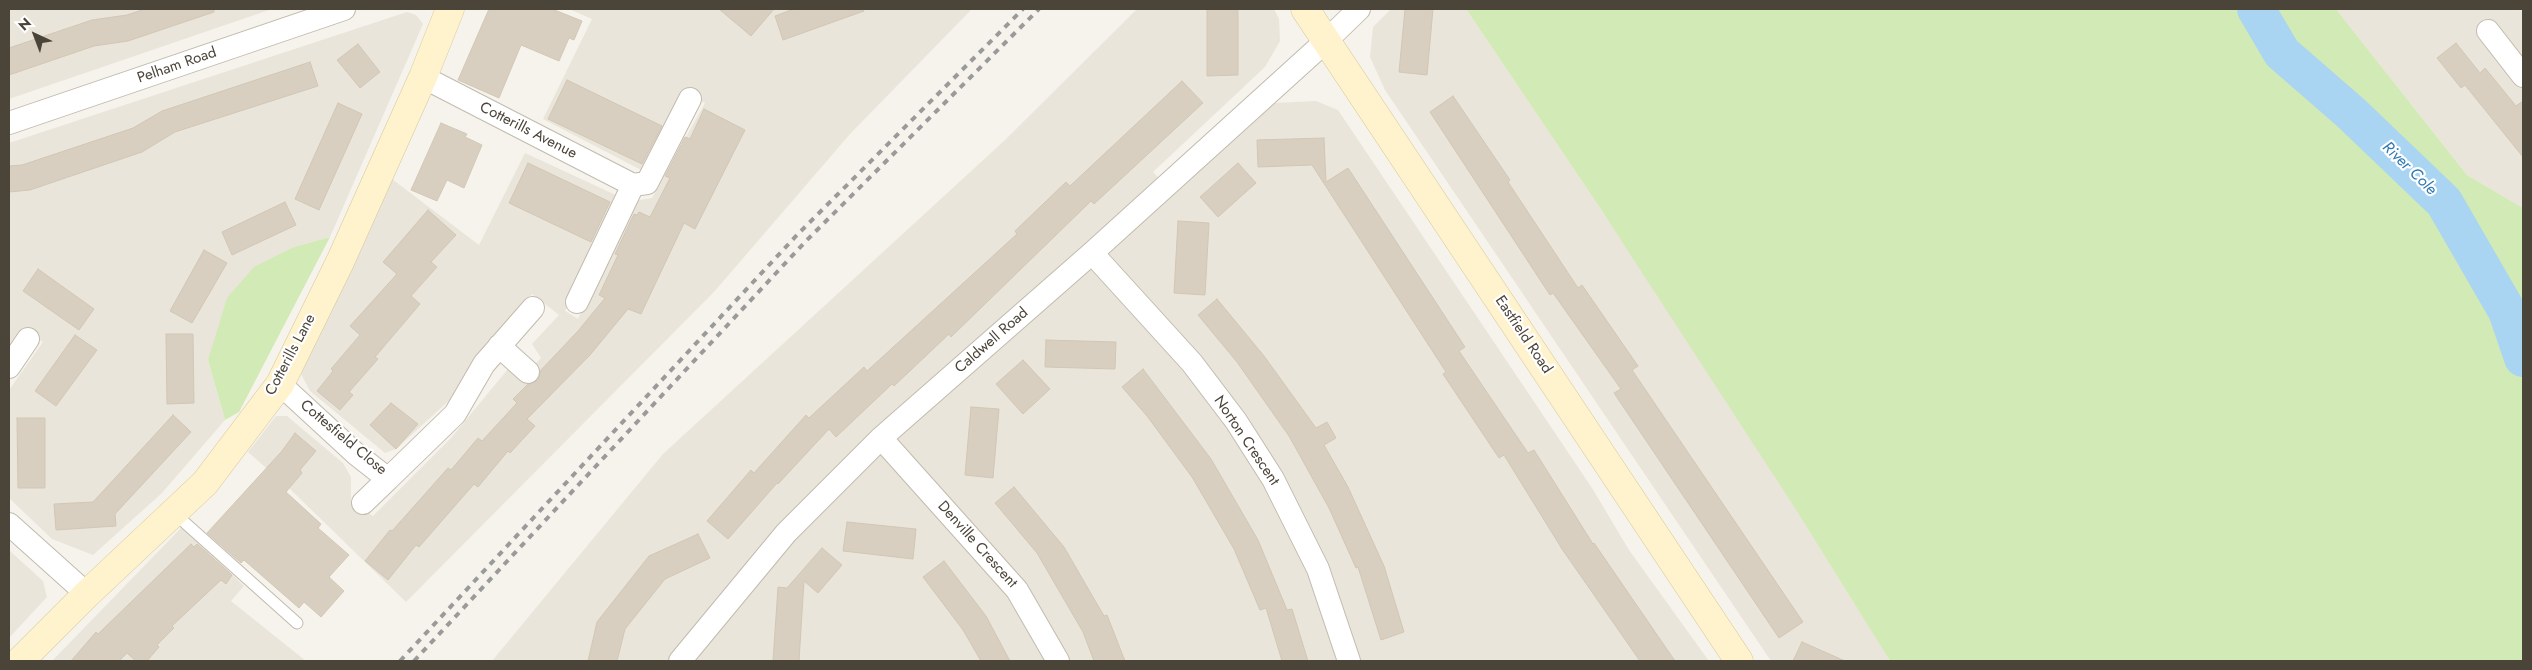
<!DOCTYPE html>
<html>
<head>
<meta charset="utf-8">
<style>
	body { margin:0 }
	#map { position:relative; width:2532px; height:670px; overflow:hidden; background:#f6f3ec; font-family:Jost,sans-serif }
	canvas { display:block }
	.frame { position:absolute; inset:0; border:10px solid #4b4439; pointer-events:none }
	.north { position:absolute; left:10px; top:10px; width:50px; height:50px; -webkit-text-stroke:4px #fff; paint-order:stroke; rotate:317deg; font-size:14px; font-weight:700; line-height:20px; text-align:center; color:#4b4439 }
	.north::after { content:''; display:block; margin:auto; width:18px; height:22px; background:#4b4439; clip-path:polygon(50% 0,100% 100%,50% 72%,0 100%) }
</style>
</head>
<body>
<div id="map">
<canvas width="2532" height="670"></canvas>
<div class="frame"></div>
<div class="north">N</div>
</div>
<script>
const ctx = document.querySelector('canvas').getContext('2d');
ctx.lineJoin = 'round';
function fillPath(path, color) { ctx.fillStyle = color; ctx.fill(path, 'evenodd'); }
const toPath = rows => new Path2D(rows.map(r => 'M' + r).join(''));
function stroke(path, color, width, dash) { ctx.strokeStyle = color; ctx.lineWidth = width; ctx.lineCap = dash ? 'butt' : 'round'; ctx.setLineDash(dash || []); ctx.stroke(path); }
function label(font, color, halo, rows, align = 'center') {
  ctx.font = font + ' Jost,sans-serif'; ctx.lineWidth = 4.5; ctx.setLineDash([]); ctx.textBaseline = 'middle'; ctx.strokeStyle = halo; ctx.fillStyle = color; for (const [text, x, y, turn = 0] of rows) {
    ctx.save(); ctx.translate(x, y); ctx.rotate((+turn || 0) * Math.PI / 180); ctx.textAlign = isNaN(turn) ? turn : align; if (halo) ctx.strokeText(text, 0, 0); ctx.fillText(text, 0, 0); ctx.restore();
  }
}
fillPath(toPath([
	[9,9,272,9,9,99],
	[569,9,972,9,850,134,714,292,406,602,289,488,248,452,276,416,287,416,343,463,351,477,351,501,373,516,451,438,508,369,521,378,541,358,532,344,559,315,532,294,468,370,453,397,396,449,385,453,310,391,301,374,392,179,479,245,525,153,618,196,565,311,578,319,634,201,652,198,705,103,683,93,643,171,543,119,592,19],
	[1137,9,1274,9,1279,19,1280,41,1265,67,1153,172,1174,194,1274,103,1316,101,1338,110,1592,488,1629,550,1709,661,492,661,663,454,1005,140],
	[1391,9,1466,9,1715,379,1889,659,1887,661,1771,661,1385,90,1370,57,1373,27],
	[2336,9,2523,9,2523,208,2467,175],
	[407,12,416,15,423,24,330,237,294,247,208,360,225,420,162,493,93,555,52,539,9,498,9,390,43,342,25,331,9,353,9,143],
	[183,526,244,586,231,601,306,661,52,661],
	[9,550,43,581,47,597,9,638]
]), '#eae5da');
fillPath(toPath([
	[1466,9,2336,9,2467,175,2523,208,2523,661,1890,661,1793,505,1602,211],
	[330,237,239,412,225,420,208,360,227,298,254,267,294,247]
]), '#d2eab5');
stroke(toPath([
	[2256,9,2282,53,2351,113,2444,202,2507,311,2523,358]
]), '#a9d4f2', 38);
const building = toPath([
	[145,9,214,9,214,12,128,41,94,46,9,75,9,48,92,20,127,15,145,9],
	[489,9,552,9,582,21,574,40,569,38,559,61,521,45,499,98,458,80,489,9],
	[719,9,774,9,751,36,719,9],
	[794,9,863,9,864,11,783,40,775,16,794,9],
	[1207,9,1238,9,1238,75,1207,76,1207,9],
	[1405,9,1433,9,1427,75,1399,72,1405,9],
	[2456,43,2480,73,2485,68,2516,106,2523,101,2523,157,2465,85,2461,88,2437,58,2456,43],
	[358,44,380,72,360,88,337,60,358,44],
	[310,62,318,86,175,132,142,152,30,190,9,192,9,166,22,165,133,128,162,111,310,62],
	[567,80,662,126,642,164,548,119,567,80],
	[1182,81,1203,103,1094,204,1091,201,951,337,949,334,894,386,892,384,836,437,829,429,778,484,777,483,728,539,707,521,751,470,754,473,806,415,809,418,864,367,867,371,1017,234,1015,231,1066,182,1070,186,1182,81],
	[1453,96,1510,180,1508,182,1578,288,1582,285,1638,366,1632,370,1803,622,1779,638,1614,393,1621,389,1553,293,1550,295,1430,112,1453,96],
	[338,103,362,114,319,210,295,199,338,103],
	[704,109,745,130,695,229,684,223,641,314,628,309,590,355,527,419,535,426,510,453,508,451,478,487,474,484,419,547,416,545,388,580,365,561,390,530,392,531,448,468,451,470,478,438,482,441,517,403,513,399,527,385,538,380,541,370,578,331,605,298,599,295,618,255,615,254,634,214,637,215,639,212,650,217,670,178,665,176,685,137,690,139,704,109],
	[441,123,467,134,465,137,482,145,464,188,447,180,437,201,411,190,441,123],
	[1324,138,1326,182,1348,168,1465,347,1459,351,1528,453,1534,450,1593,544,1594,543,1675,661,1640,661,1562,549,1504,455,1499,458,1443,374,1446,372,1312,165,1258,167,1257,140,1324,138],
	[528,163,610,202,591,242,509,203,528,163],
	[1238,163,1256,183,1218,217,1200,197,1238,163],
	[285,202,296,225,232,255,222,232,285,202],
	[428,210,456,235,431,262,437,267,411,296,420,304,375,357,378,359,349,392,353,395,340,410,317,391,333,371,331,369,360,335,350,326,397,274,383,262,428,210],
	[1178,221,1209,223,1205,295,1174,293,1178,221],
	[204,250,227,263,192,323,170,311,204,250],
	[38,269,94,309,79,330,23,291,38,269],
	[1217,299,1264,356,1316,428,1327,422,1336,438,1324,445,1348,487,1384,566,1404,632,1381,640,1358,567,1356,568,1329,508,1289,436,1237,362,1198,315,1217,299],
	[166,334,193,334,194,403,167,404,166,334],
	[75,335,97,350,56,406,35,391,75,335],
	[1046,340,1116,342,1115,369,1045,367,1046,340],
	[1023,360,1050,389,1023,414,996,384,1023,360],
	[1143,369,1211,459,1258,540,1287,610,1292,609,1308,661,1282,661,1266,608,1260,610,1234,549,1192,477,1147,416,1122,387,1143,369],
	[391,403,418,424,396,449,370,425,391,403],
	[971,407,999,409,993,478,965,475,971,407],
	[173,415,191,432,115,514,116,526,56,530,54,504,93,502,173,415],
	[17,418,45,418,45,488,18,488,17,418],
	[295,433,316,451,300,470,302,473,286,492,321,524,318,528,349,555,329,577,344,591,321,617,304,602,299,608,244,560,241,563,207,533,282,451,295,433],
	[1014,487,1064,547,1104,616,1107,615,1125,661,1094,661,1083,632,1037,553,995,503,1014,487],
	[847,522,916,529,913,559,843,551,847,522],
	[698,534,710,558,665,579,625,629,617,661,588,661,597,622,649,556,698,534],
	[191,544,194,547,197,544,232,575,226,584,221,580,172,626,174,628,157,645,159,647,147,661,136,661,127,653,119,661,71,661,96,632,98,634,191,544],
	[822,548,842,565,818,593,804,581,799,661,773,661,778,587,787,588,822,548],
	[944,561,986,616,1010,661,981,661,963,630,923,577,944,561],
	[1802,642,1845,661,1793,661,1802,642]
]);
fillPath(building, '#d8cfc1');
stroke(building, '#d3c7b4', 1);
const lane = toPath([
	[174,513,297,623]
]);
const street = toPath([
	[2488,31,2523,76],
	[423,77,633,185],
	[9,123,344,9],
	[1092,253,1192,363,1236,421,1273,479,1318,569,1349,661],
	[577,302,633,185,647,183,690,99],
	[499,346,528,372],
	[9,367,28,339],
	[280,384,356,454,388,479,455,414,484,364,533,308],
	[881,438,1017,590,1058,661],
	[363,503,388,479],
	[9,524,87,594],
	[680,661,786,533,881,438,1092,253,1326,41,1359,9]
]);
const secondary = toPath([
	[1305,9,1739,661],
	[20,661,87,594,205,483,280,384,340,262,423,77,450,9]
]);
stroke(lane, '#c2bbae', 13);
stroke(street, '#c2bbae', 24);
stroke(secondary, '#d6c79b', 29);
stroke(lane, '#fff', 11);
stroke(street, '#fff', 22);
stroke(secondary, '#fff3cd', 28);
stroke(toPath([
	[400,661,797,235,1023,9],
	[414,661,806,241,1039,9]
]), '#9a9a9a', 4, [6, 6]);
label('15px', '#4b4439', '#fff', [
	["Pelham Road",177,66,-19],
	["Cotterills Avenue",528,131,27],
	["Eastfield Road",1523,335,56],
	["Caldwell Road",992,341,-41],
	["Cotterills Lane",291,355,-62],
	["Cottesfield Close",343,438,40],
	["Norton Crescent",1246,441,56],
	["Denville Crescent",977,545,48]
]);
label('italic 16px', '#2e7ab2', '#fff', [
	["River Cole",2409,169,44]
]);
</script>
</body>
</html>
